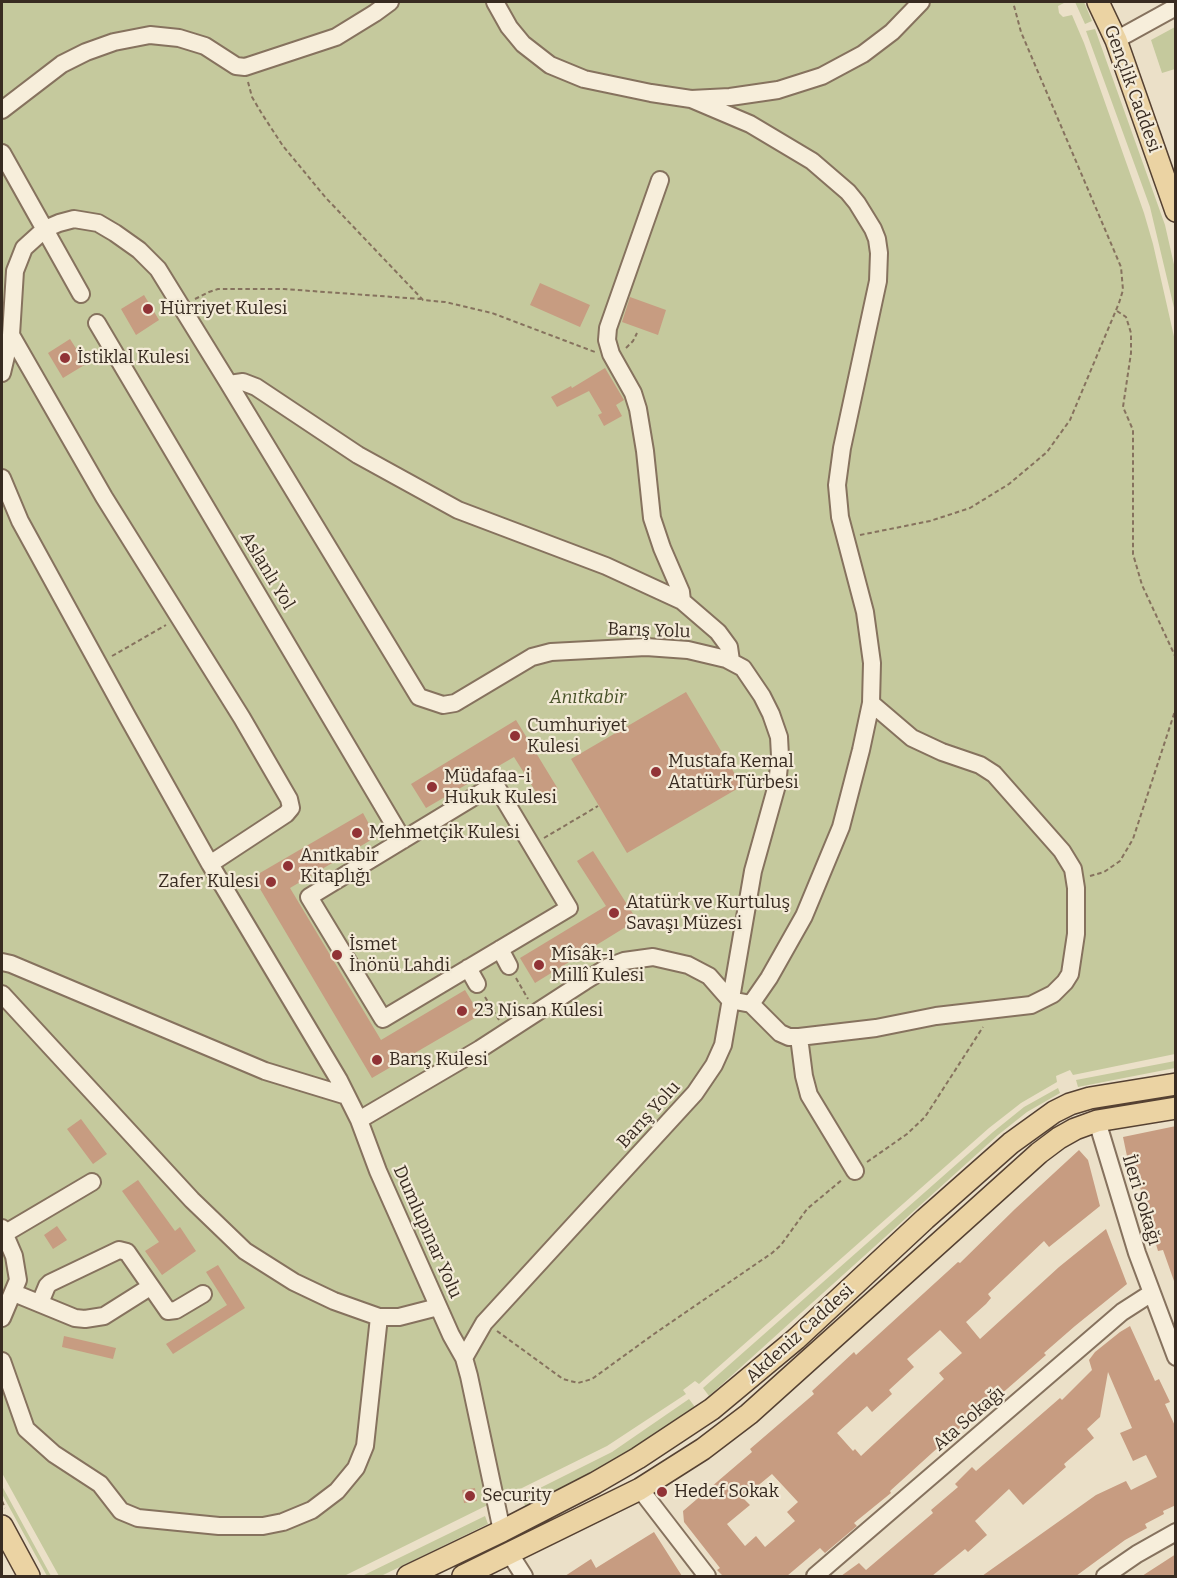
<!DOCTYPE html>
<html>
<head>
<meta charset="utf-8">
<style>
	body { margin:0 }
	#map { position:relative; width:1177px; height:1578px; overflow:hidden; background:#ebe0c8; font-family:Bitter,serif }
	canvas { display:block }
	.frame { position:absolute; inset:0; border:3px solid #382b21; pointer-events:none }
</style>
</head>
<body>
<div id="map">
<canvas width="1177" height="1578"></canvas>
<div class="frame"></div>
</div>
<script>
const ctx = document.querySelector('canvas').getContext('2d');
ctx.lineJoin = 'round';
function fillPath(path, color) { ctx.fillStyle = color; ctx.fill(path, 'evenodd'); }
const toPath = rows => new Path2D(rows.map(r => 'M' + r).join(''));
function stroke(path, color, width, dash) { ctx.strokeStyle = color; ctx.lineWidth = width; ctx.lineCap = dash ? 'butt' : 'round'; ctx.setLineDash(dash || []); ctx.stroke(path); }
function label(font, color, halo, rows, align = 'center') {
  ctx.font = font + ' Bitter,serif'; ctx.lineWidth = 4.5; ctx.setLineDash([]); ctx.textBaseline = 'middle'; ctx.strokeStyle = halo; ctx.fillStyle = color; for (const [text, x, y, turn = 0] of rows) {
    ctx.save(); ctx.translate(x, y); ctx.rotate((+turn || 0) * Math.PI / 180); ctx.textAlign = isNaN(turn) ? turn : align; if (halo) ctx.strokeText(text, 0, 0); ctx.fillText(text, 0, 0); ctx.restore();
  }
}
fillPath(toPath([
	[2,2,1066,2,1058,6,1059,13,1063,17,1072,15,1084,43,1144,213,1153,244,1175,341,1175,1054,1073,1075,1070,1070,1056,1076,1057,1082,1021,1103,989,1128,699,1384,695,1381,683,1390,686,1394,607,1446,344,1576,59,1576,2,1473],
	[1075,2,1084,2,1092,21,1085,24],
	[1175,27,1175,69,1162,73,1151,40],
	[1095,29,1165,225,1175,269,1175,312,1150,207,1086,31],
	[1175,1061,1175,1068,1078,1087,1076,1080],
	[1058,1088,1060,1093,1027,1112,998,1135,709,1396,703,1388,993,1132,1024,1107],
	[689,1399,695,1407,616,1460,525,1506,522,1497,612,1452],
	[2,1486,51,1576,47,1576,2,1494],
	[485,1516,488,1524,381,1576,362,1576]
]), '#c5c99d');
fillPath(toPath([
	[540,283,590,305,580,327,530,305],
	[144,295,159,320,136,335,121,309],
	[630,297,666,310,658,335,622,322],
	[70,339,86,364,63,378,48,353],
	[605,368,624,400,616,405,622,416,604,426,598,415,602,413,589,391,557,407,551,397,571,386,572,388],
	[686,692,742,786,627,853,571,759],
	[516,720,558,789,541,800,514,757,426,808,411,784],
	[363,813,376,837,290,888,381,1040,465,990,480,1015,372,1078,253,877],
	[593,851,637,920,535,983,520,958,606,906,577,861],
	[81,1119,107,1154,93,1164,67,1129],
	[1176,1126,1176,1280,1174,1281,1163,1250,1158,1251,1147,1214,1149,1214,1131,1161,1128,1161,1123,1137],
	[1079,1150,1088,1160,1100,1206,1049,1247,1044,1241,988,1294,991,1298,986,1304,966,1322,980,1339,1059,1267,1106,1229,1127,1284,1075,1326,1044,1353,1046,1355,976,1416,975,1414,890,1491,891,1493,854,1523,857,1526,825,1553,820,1548,787,1576,723,1576,717,1570,720,1568,684,1522,683,1511,752,1452,750,1449,814,1394,812,1391,854,1352,856,1355,958,1262,960,1263,1015,1209],
	[940,1330,962,1353,939,1373,944,1379,861,1456,855,1449,853,1451,837,1433,867,1406,872,1412,892,1394,889,1390,914,1367,907,1359],
	[772,1474,798,1502,787,1512,795,1521,765,1547,756,1536,745,1546,727,1524,750,1505,743,1498],
	[138,1180,175,1231,180,1227,196,1251,162,1275,145,1251,159,1242,122,1191],
	[57,1226,67,1240,53,1249,44,1235],
	[218,1265,245,1308,173,1354,166,1344,227,1305,206,1272],
	[1130,1326,1155,1381,1159,1379,1170,1402,1165,1404,1176,1428,1176,1505,1163,1511,1164,1514,1145,1524,1147,1528,1125,1540,1076,1576,982,1576,1096,1495,1126,1481,1131,1490,1157,1477,1146,1455,1133,1461,1120,1433,1132,1428,1108,1372,1100,1417,1087,1429,1094,1438,1064,1464,1066,1467,1023,1505,1009,1489,975,1521,987,1535,968,1552,965,1549,932,1576,841,1576,859,1563,866,1570,933,1513,931,1510,958,1487,955,1484,972,1467,976,1471,1060,1398,1062,1400,1092,1370,1089,1360,1095,1352,1120,1332],
	[64,1336,116,1348,113,1359,62,1347],
	[475,1488,477,1501,464,1503,462,1490],
	[654,1532,682,1576,565,1576,591,1559,596,1568],
	[1176,1554,1176,1576,1142,1576]
]), '#c79c81');
const minor = toPath([
	[495,2,509,27,523,44,550,65,584,79,651,93,691,99,730,97,778,90,822,76,863,54,892,32,921,2],
	[1116,40,1176,7],
	[2,110,62,64,86,52,114,42,150,35,179,38,205,46,236,66,245,67,336,37,375,13,390,2],
	[2,153,81,294],
	[660,180,608,328,607,340,611,354,633,393,638,409,645,451,652,518,662,548,681,592,682,601],
	[97,323,403,840],
	[11,335,104,497,242,718,289,799,291,808,286,814,210,864],
	[2,373,11,335,15,271,24,248,45,229,59,223,74,219,98,223,115,233,139,250,158,269,229,384,243,382,256,387,358,455,458,510,606,566,682,601,718,632,729,647,731,661],
	[229,384,419,697,443,705,455,703,532,657,551,652,646,647,688,650,726,659,743,668,762,696,771,714,779,737,780,756,777,785,753,871,723,1045,714,1065,695,1093,484,1323,464,1358],
	[2,478,20,521,127,716,210,864,339,1080,359,1120,378,1171,451,1335,464,1358,469,1376,502,1531],
	[495,784,569,908,383,1019,309,897,495,784],
	[500,949,509,966],
	[2,962,11,964,265,1071,347,1096],
	[468,968,477,984],
	[2,994,192,1200,245,1251,294,1282,334,1301,379,1317,399,1317,438,1307],
	[751,1004,780,1033,789,1037,799,1037,876,1028,936,1016,1031,1005,1053,994,1065,982,1070,974,1076,934,1076,888,1073,869,1062,851,994,774,980,765,942,752,912,738,871,703],
	[799,1037,804,1076,809,1095,855,1171],
	[359,1120,480,1049,585,981,608,967,624,961,653,957,688,965,709,976,730,1000,751,1004,769,978,804,916,841,827,861,750,871,703,872,663,865,612,840,517,837,485,842,448,878,281,879,253,877,239,873,229,857,203,848,192,812,161,750,124,691,99],
	[1097,1121,1137,1253,1176,1357],
	[2,1228,14,1256,18,1280,2,1318],
	[4,1234,92,1182],
	[14,1293,75,1318,85,1319,104,1316,150,1287],
	[40,1303,47,1286,50,1283,119,1250,127,1252,168,1311,176,1310,203,1294],
	[2,1361,26,1429,54,1454,100,1484,121,1511,138,1518,219,1526,263,1526,283,1522,312,1510,337,1491,356,1468,365,1446,379,1317],
	[640,1489,707,1576],
	[510,1554,524,1576],
	[815,1576,1122,1312,1150,1294],
	[1105,1576,1137,1554,1176,1532]
]);
const major = toPath([
	[1098,2,1116,40,1176,211],
	[2,1526,29,1576],
	[408,1576,502,1531,595,1483,638,1458,712,1409,796,1339,925,1219,1011,1143,1054,1112,1070,1104,1090,1098,1176,1084],
	[463,1576,640,1489,703,1449,749,1414,1039,1153,1059,1138,1075,1129,1097,1121,1176,1108]
]);
stroke(minor, '#86725e', 20);
stroke(major, '#554132', 24);
stroke(toPath([
	[248,82,252,97,262,114,283,146,326,198,423,300,445,302,492,313,595,352],
	[195,299,209,292,218,289,284,289,421,299],
	[1117,311,1126,317,1131,333,1131,353,1123,407,1133,430,1133,554,1142,585,1176,658],
	[626,348,633,341,637,333],
	[860,535,930,521,970,508,1009,484,1047,452,1070,420,1119,303,1123,290,1121,267,1021,32,1013,2],
	[112,656,166,625],
	[544,838,598,806],
	[1090,876,1104,872,1120,861,1133,839,1176,708],
	[516,978,528,999],
	[485,997,499,1020],
	[867,1162,907,1134,925,1117,983,1027],
	[497,1331,563,1379,578,1383,592,1379,654,1334,772,1253,781,1245,807,1209,843,1179],
	[2,1501,5,1508]
]), '#86725e', 2, [4.5, 3]);
stroke(minor, '#f7eedb', 16);
stroke(major, '#ebd3a3', 21);
for (const [x, y, r, color] of [
	[148,309,6,"#913336"],
	[65,358,6,"#913336"],
	[515,736,6,"#913336"],
	[656,772,6,"#913336"],
	[432,787,6,"#913336"],
	[357,833,6,"#913336"],
	[288,866,6,"#913336"],
	[271,882,6,"#913336"],
	[614,913,6,"#913336"],
	[337,955,6,"#913336"],
	[539,965,6,"#913336"],
	[462,1011,6,"#913336"],
	[377,1060,6,"#913336"],
	[662,1492,6,"#913336"],
	[470,1496,6,"#913336"]
]) { const dot = new Path2D(); dot.arc(x, y, r, 0, 2 * Math.PI); ctx.fillStyle = color; ctx.fill(dot); stroke(dot, '#f3ead7', 2); }
label('18px', '#382b21', '#f3ead7', [
	["Gençlik Caddesi",1132,89,70],
	["Aslanlı Yol",267,571,59],
	["Barış Yolu",649,631,2],
	["Barış Yolu",649,1115,-48],
	["İleri Sokağı",1141,1200,73],
	["Dumlupınar Yolu",427,1232,66],
	["Akdeniz Caddesi",800,1334,-42],
	["Ata Sokağı",969,1419,-41]
]);
label('18px', '#382b21', '#f3ead7', [
	["Hürriyet Kulesi",160,309],
	["İstiklal Kulesi",77,358],
	["Cumhuriyet",527,726],
	["Kulesi",527,747],
	["Mustafa Kemal",668,762],
	["Atatürk Türbesi",668,783],
	["Müdafaa-i",444,777],
	["Hukuk Kulesi",444,798],
	["Mehmetçik Kulesi",369,833],
	["Anıtkabir",300,856],
	["Kitaplığı",300,877],
	["Zafer Kulesi",259,882,"right"],
	["Atatürk ve Kurtuluş",626,903],
	["Savaşı Müzesi",626,924],
	["İsmet",349,945],
	["İnönü Lahdi",349,966],
	["Mîsâk-ı",551,955],
	["Millî Kulesi",551,976],
	["23 Nisan Kulesi",474,1011],
	["Barış Kulesi",389,1060],
	["Hedef Sokak",674,1492],
	["Security",482,1496]
], 'left');
label('italic 18px', '#495329', '#f3ead7', [
	["Anıtkabir",588,698]
]);
</script>
</body>
</html>
